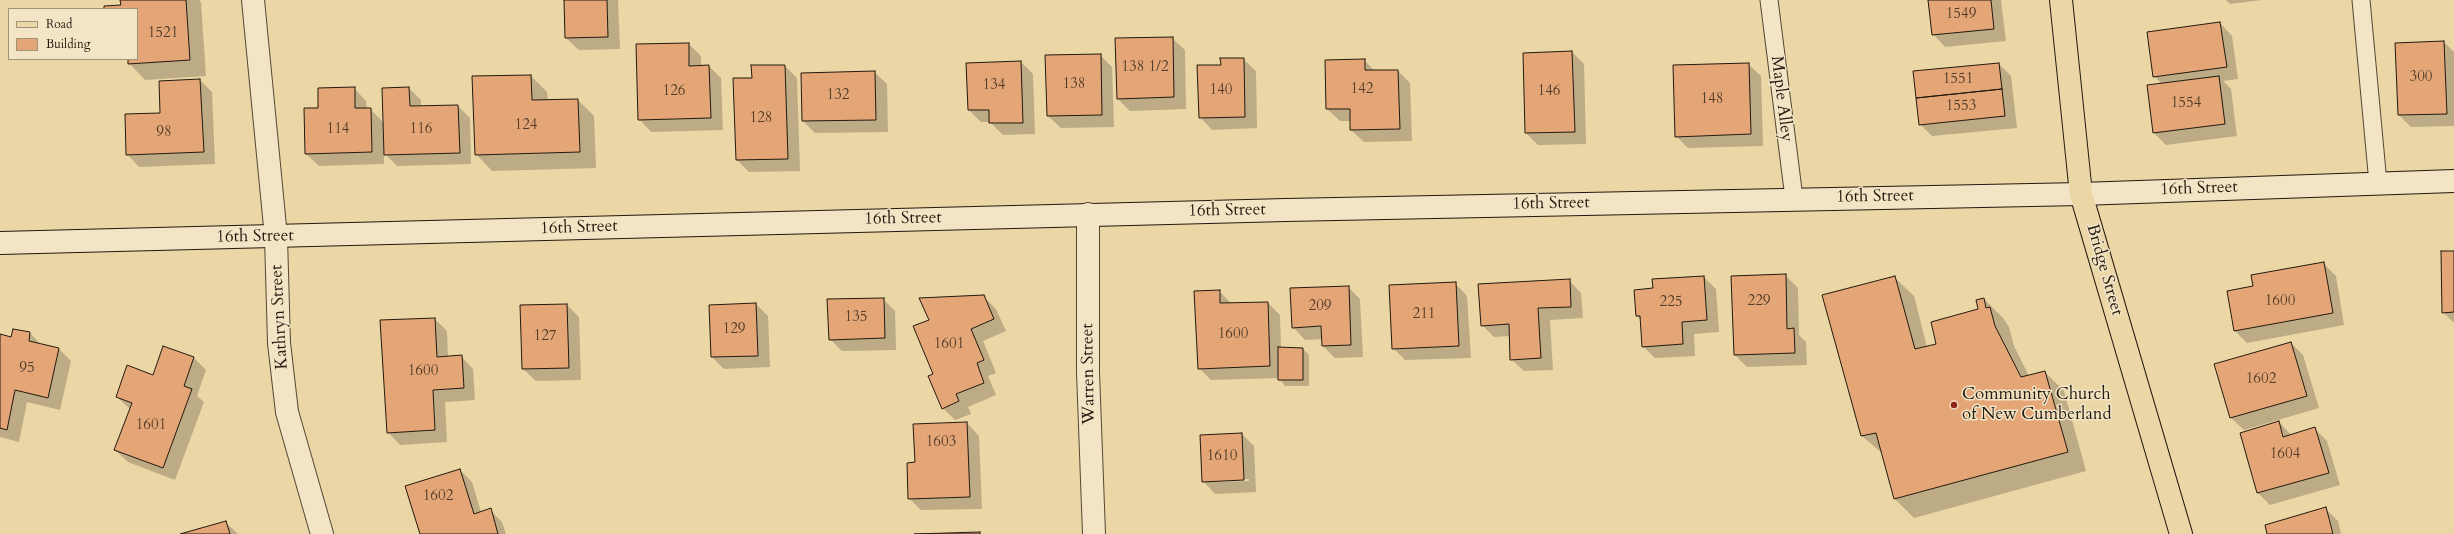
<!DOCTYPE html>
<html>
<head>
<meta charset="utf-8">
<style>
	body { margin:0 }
	#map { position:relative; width:2454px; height:534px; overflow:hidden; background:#ebd6a6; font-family:Cardo,serif }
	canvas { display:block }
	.legend { position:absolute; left:8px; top:8px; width:130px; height:52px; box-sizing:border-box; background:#f2e4c5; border:1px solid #9f937c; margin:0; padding:5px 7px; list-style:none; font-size:12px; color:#22190f }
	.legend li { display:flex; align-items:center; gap:8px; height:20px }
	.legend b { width:20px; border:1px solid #9f937c }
</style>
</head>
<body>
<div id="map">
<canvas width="2454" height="534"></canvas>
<ul class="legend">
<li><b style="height:5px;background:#ebd6a6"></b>Road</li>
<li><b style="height:11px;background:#e4a677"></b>Building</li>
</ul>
</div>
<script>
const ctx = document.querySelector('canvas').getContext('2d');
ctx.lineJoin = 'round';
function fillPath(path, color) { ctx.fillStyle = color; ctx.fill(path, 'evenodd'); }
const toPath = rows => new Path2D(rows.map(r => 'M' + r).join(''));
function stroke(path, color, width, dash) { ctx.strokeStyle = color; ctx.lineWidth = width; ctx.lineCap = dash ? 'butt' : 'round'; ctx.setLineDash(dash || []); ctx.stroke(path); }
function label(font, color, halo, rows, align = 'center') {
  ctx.font = font + ' Cardo,serif'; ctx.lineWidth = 3; ctx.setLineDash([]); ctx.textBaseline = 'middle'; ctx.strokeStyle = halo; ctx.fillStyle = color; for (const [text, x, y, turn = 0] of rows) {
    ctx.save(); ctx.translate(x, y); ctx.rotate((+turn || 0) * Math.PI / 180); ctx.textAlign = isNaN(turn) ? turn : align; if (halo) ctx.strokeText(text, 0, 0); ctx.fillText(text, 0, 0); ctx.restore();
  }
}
fillPath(toPath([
	[121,0,199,0,201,2,206,76,145,80,129,63,129,59,137,59,137,9,105,9,122,6],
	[565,0,618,0,620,49,579,50,566,38],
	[1929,0,2001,0,2006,41,1945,47,1933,34],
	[2226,0,2262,0,2230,4],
	[2220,23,2232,36,2238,79,2223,81,2231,89,2237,136,2166,145,2154,133,2162,84,2154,76],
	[1172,38,1185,50,1186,109,1130,111,1118,99],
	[2444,42,2454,52,2454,126,2411,127,2399,115],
	[689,44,701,56,701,66,709,66,721,78,723,130,651,132,639,119],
	[1572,52,1584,64,1586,144,1538,145,1526,133],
	[1100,55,1112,67,1114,127,1061,128,1048,116,1046,56],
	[1243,59,1256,71,1257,128,1212,130,1200,117,1222,66],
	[1364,60,1375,71,1398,71,1410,83,1412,141,1364,142,1351,130,1351,121,1340,121,1327,109],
	[1021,62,1033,74,1035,134,1003,135,990,122,981,122,969,110],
	[1748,64,1761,76,1763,146,1688,148,1676,136],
	[1999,64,2011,76,2017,128,1932,136,1920,124],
	[785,66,797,78,800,171,749,172,737,160],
	[874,72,887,84,888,132,815,133,803,121],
	[531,76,547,92,548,101,578,100,594,116,596,168,492,171,476,154],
	[200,80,212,92,215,164,139,167,127,154,161,114],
	[354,88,366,101,367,109,370,109,384,123,409,88,421,100,421,107,458,106,470,118,471,164,397,166,384,153,384,164,319,166,306,154,319,109],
	[2454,252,2454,323,2443,312],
	[2323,263,2336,276,2344,325,2247,343,2235,331,2254,287],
	[1785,275,1798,288,1799,335,1806,342,1807,365,1747,367,1734,354],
	[1704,277,1716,289,1719,332,1694,334,1695,356,1655,358,1643,346,1641,320,1637,316,1654,289,1653,280],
	[1894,277,1914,296,1927,347,1938,344,1979,310,1984,299,2003,318,2009,327,2014,346,2029,376,2045,372,2064,391,2086,471,1914,518,1895,499,1883,454,1862,436],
	[1569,280,1581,293,1583,318,1550,320,1553,370,1524,371,1511,359,1510,336,1494,337,1482,325],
	[1455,283,1467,296,1471,358,1405,360,1393,348],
	[1348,287,1360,299,1363,357,1335,358,1323,346,1322,339,1305,340,1293,327],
	[1219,291,1231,303,1268,303,1280,315,1281,348,1303,349,1309,355,1309,386,1285,386,1279,378,1211,380,1199,368],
	[983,296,996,309,1006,331,983,341,996,373,988,376,996,395,968,407,971,414,955,420,943,408,934,374],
	[883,299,895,311,896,350,842,351,830,339],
	[756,304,768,316,770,367,724,369,712,357],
	[567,305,579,317,581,380,536,381,523,369,521,306],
	[435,319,447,331,448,357,461,356,473,369,475,400,445,402,447,442,400,445,388,432],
	[30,333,41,345,59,349,71,361,60,410,27,402,19,442,0,437,0,335,12,338],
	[2291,343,2303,355,2319,408,2244,430,2231,418,2215,364],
	[164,347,194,358,206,370,197,396,204,402,175,480,128,462,115,450,130,409,117,397,154,376],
	[2279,422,2291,435,2315,429,2327,441,2340,485,2270,505,2258,493,2241,434],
	[967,423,979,436,982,509,921,510,909,498,916,463],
	[1242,434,1254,446,1256,492,1215,494,1203,481],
	[1249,479,1249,481,1213,482,1213,480],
	[460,470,472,482,481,512,490,510,502,522,506,534,421,534],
	[2325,508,2338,521,2341,534,2268,534],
	[225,522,238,534,184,534]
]), '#0003');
const building = toPath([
	[120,0,186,0,190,60,128,64,128,59,137,59,137,9,104,9,104,6,121,5,120,0],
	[564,0,607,0,608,37,565,38,564,0],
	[1928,0,1991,0,1994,29,1932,35,1928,0],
	[2220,22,2227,67,2153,77,2147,32,2220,22],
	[1173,37,1174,97,1117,99,1115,38,1173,37],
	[2444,41,2447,114,2398,115,2395,43,2444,41],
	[689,43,689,66,709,65,711,118,638,120,636,44,689,43],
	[1572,51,1575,132,1525,133,1523,53,1572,51],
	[1101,54,1102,115,1047,116,1045,55,1101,54],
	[1220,58,1244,58,1245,117,1199,118,1197,65,1221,65,1220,58],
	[1365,59,1365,70,1398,70,1400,129,1350,130,1350,109,1326,109,1325,60,1365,59],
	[1021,61,1023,123,989,123,989,110,968,110,966,63,1021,61],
	[1749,63,1751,134,1675,137,1673,65,1749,63],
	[1999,63,2002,89,1916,98,1913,71,1999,63],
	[751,65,785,65,788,159,736,160,733,78,752,78,751,65],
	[875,71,876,120,802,121,801,73,875,71],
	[531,75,532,100,578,99,580,152,475,155,472,76,531,75],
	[2219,76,2225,124,2153,133,2147,85,2219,76],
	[200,79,204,152,126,155,125,114,160,113,159,81,200,79],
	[355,87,355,108,371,108,372,152,305,154,304,108,318,108,318,88,355,87],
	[409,87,410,106,458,105,460,153,384,155,382,88,409,87],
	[2002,89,2005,116,1919,125,1916,98,2002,89],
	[2441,251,2454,251,2454,312,2442,313,2441,251],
	[2324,262,2333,313,2234,331,2227,291,2253,286,2251,275,2324,262],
	[1786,274,1787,329,1794,328,1795,353,1734,355,1731,276,1786,274],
	[1704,276,1707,320,1682,322,1683,344,1642,347,1640,316,1636,316,1634,290,1653,288,1652,279,1704,276],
	[1895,276,1915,349,1936,344,1931,322,1978,309,1976,300,1984,298,1986,308,1990,307,1995,326,2021,377,2045,371,2068,452,1894,499,1876,433,1861,436,1822,295,1895,276],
	[1570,279,1571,307,1538,308,1541,358,1510,360,1509,324,1481,326,1478,284,1570,279],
	[1456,282,1459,346,1392,349,1389,285,1456,282],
	[1349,286,1351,345,1322,346,1321,326,1292,328,1290,288,1349,286],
	[1220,290,1220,303,1268,302,1270,366,1198,369,1194,291,1220,290],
	[984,295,994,319,971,329,984,360,977,363,984,383,956,394,959,401,942,409,928,376,933,374,913,326,929,320,919,298,984,295],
	[884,298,885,338,829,340,827,299,884,298],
	[756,303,758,356,711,357,709,305,756,303],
	[567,304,569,368,522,369,520,305,567,304],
	[435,318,437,357,462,355,464,388,433,390,435,430,387,433,380,320,435,318],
	[13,329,30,332,29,341,59,348,48,398,15,390,7,430,0,428,0,334,11,337,13,329],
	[2291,342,2307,396,2230,418,2214,364,2291,342],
	[163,346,194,357,184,386,192,389,163,468,114,450,132,403,116,397,127,365,153,375,163,346],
	[1278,347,1303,348,1303,380,1278,380,1278,347],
	[2279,421,2283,437,2315,427,2329,473,2257,493,2240,433,2279,421],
	[967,422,970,497,908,499,907,463,915,462,913,424,967,422],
	[1242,433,1244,480,1202,482,1200,435,1242,433],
	[460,469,474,514,491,508,498,534,420,534,405,486,460,469],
	[2326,507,2333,534,2267,534,2265,525,2326,507],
	[226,521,230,534,180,534,226,521],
	[980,532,980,534,914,534,980,532]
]);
fillPath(building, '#e4a677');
stroke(building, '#22190f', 1);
const lane = toPath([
	[1769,0,1794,198],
	[2361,0,2378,183]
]);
const street = toPath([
	[253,0,276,237,279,343,287,412,322,534],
	[1088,214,1088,372,1094,534]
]);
const secondary = toPath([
	[0,243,1286,210,2081,194,2454,181]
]);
const primary = toPath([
	[2061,0,2081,194,2181,534]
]);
stroke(lane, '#544835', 19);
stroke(street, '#544835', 24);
stroke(secondary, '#22190f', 24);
stroke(primary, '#22190f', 24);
stroke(lane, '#f2e4c5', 17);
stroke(street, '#f2e4c5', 22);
stroke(secondary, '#f2e4c5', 22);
stroke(primary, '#ebd6a6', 22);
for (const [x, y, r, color] of [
	[1954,405,4,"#8f2418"]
]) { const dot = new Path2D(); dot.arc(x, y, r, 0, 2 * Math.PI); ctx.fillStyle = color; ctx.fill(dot); stroke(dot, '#f2e4c5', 1.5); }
label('15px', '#523c29', null, [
	["1549",1961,15],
	["1521",163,34],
	["138 1/2",1145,68],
	["300",2421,78],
	["1551",1958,80],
	["138",1074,85],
	["134",994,86],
	["142",1362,90],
	["140",1221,91],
	["126",674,92],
	["146",1549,92],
	["132",838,96],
	["148",1712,100],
	["1554",2186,104],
	["1553",1961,107],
	["128",761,119],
	["124",526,126],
	["114",338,130],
	["116",421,130],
	["98",164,133],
	["229",1759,302],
	["1600",2280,302],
	["225",1671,303],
	["209",1320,307],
	["211",1424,315],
	["135",856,318],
	["129",734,330],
	["1600",1233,335],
	["127",545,337],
	["1601",949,345],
	["95",27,369],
	["1600",423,372],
	["1602",2261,380],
	["1601",151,426],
	["1603",941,443],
	["1604",2285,455],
	["1610",1222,457],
	["1602",438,497]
]);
label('17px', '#22190f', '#f2e4c5', [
	["Maple Alley",1781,99,83],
	["16th Street",2199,189,-2],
	["16th Street",1875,197,-1],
	["16th Street",1551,204,-1],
	["16th Street",1227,211,-1],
	["16th Street",903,219,-1],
	["16th Street",579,228,-2],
	["16th Street",255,237,-1],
	["Bridge Street",2104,270,74],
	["Kathryn Street",280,317,-93],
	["Warren Street",1089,374,-91]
]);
label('17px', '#22190f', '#f2e4c5', [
	["Community Church",1962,395],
	["of New Cumberland",1962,415]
], 'left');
</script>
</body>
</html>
